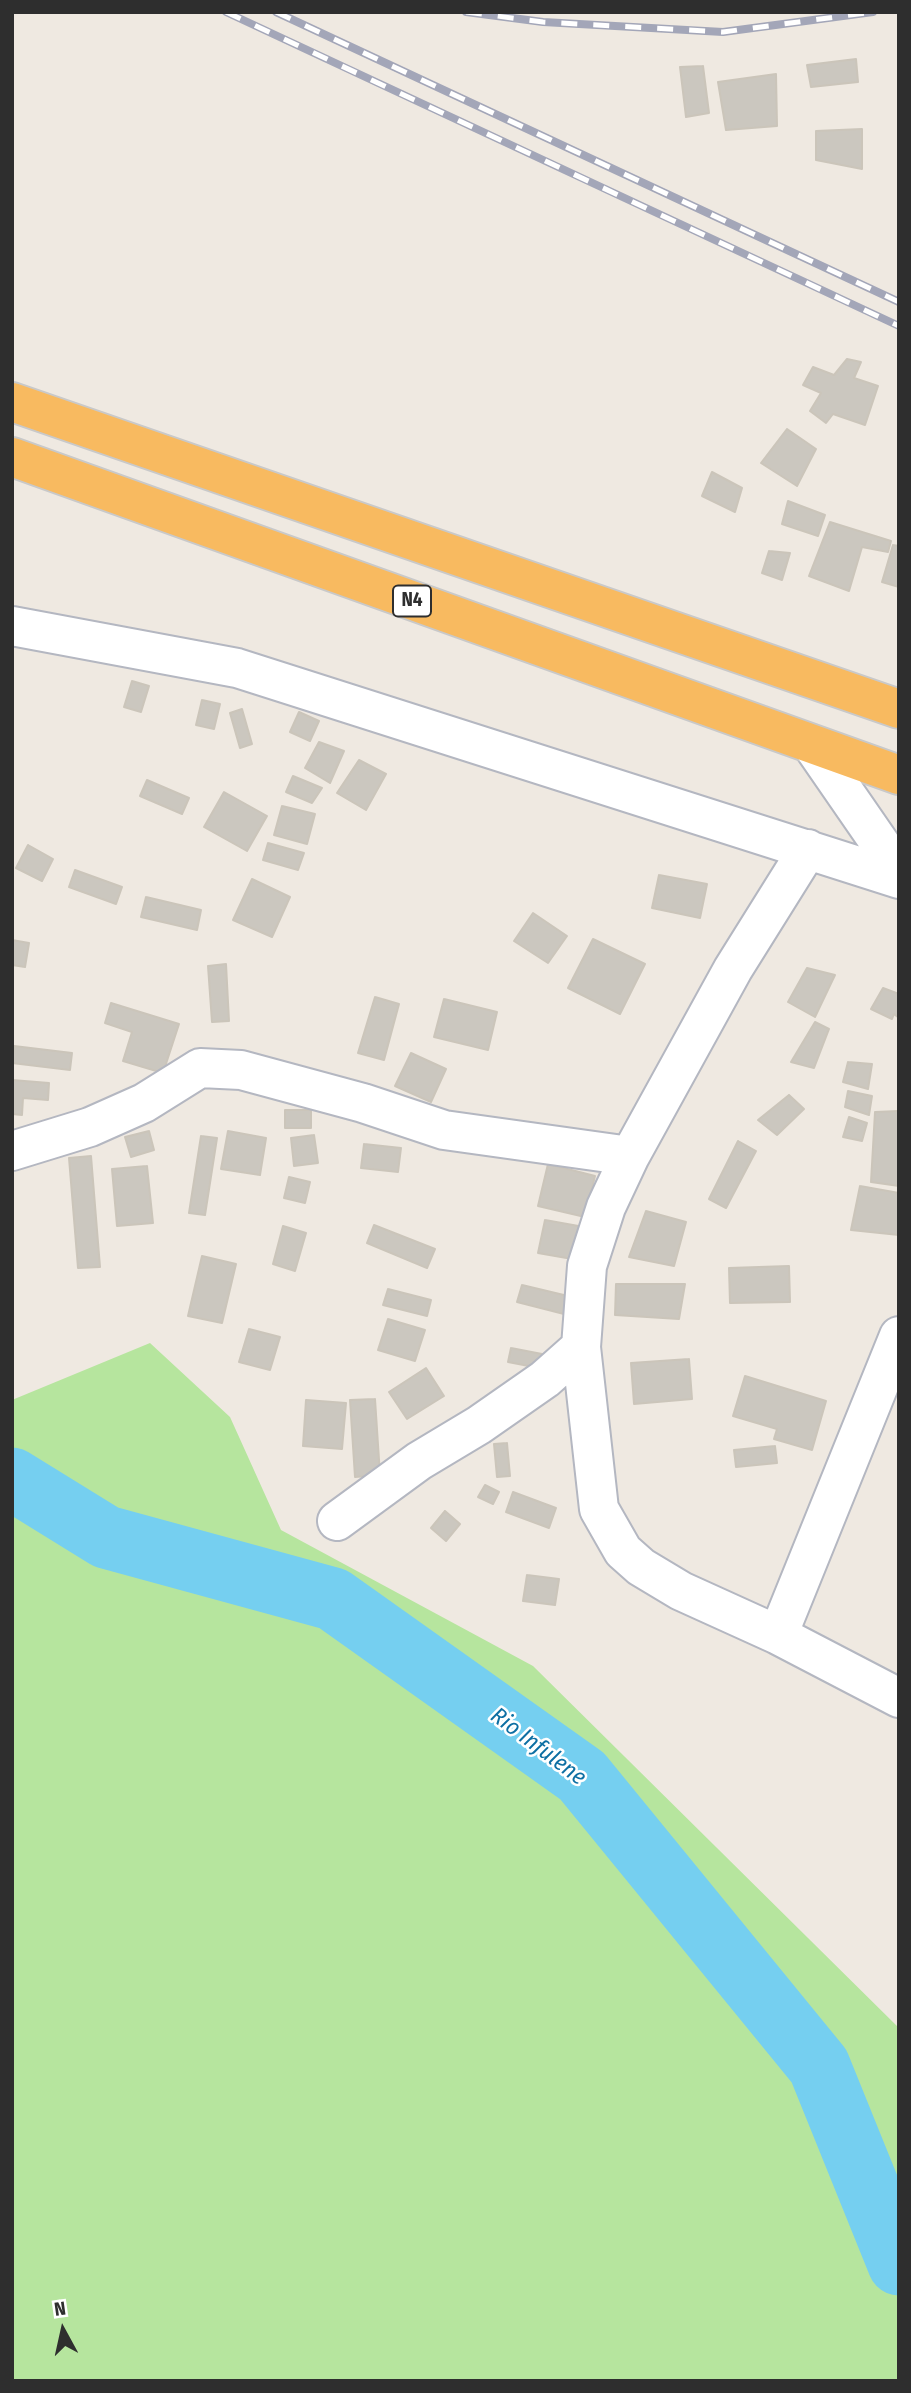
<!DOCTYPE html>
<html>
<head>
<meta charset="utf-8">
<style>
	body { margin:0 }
	#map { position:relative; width:911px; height:2393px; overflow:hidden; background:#efe9e1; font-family:"Fira Sans Condensed",sans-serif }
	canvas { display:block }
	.frame { position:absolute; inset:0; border:14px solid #2e2e2e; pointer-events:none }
	.north { position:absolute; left:28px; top:2295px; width:70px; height:70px; -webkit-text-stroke:5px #fff; paint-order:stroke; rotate:352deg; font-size:19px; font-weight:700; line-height:28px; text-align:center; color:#2e2e2e }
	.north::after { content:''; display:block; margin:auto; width:24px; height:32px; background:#2e2e2e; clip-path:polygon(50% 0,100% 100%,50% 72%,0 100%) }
</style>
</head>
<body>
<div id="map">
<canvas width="911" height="2393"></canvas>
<div class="frame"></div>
<div class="north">N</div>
</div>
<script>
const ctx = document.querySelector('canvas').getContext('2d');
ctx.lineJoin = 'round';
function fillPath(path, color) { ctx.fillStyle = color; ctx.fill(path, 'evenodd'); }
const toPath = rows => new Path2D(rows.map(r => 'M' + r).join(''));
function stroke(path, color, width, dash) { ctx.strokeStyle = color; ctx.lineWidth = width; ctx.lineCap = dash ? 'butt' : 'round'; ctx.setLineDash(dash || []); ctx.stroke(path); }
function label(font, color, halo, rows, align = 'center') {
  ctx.font = font + ' "Fira Sans Condensed",sans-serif'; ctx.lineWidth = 5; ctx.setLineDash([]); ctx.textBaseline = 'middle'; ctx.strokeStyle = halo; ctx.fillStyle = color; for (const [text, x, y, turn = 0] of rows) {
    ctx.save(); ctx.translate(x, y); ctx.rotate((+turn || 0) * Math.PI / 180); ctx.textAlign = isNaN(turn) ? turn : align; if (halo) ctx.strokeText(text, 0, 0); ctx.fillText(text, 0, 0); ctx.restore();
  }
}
fillPath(toPath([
	[150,1343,230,1417,281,1530,533,1666,899,2028,899,2381,12,2381,12,1400]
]), '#b6e59e');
stroke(toPath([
	[12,1479,106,1537,333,1599,582,1776,819,2066,899,2264]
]), '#75cff0', 63);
const building = toPath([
	[856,59,858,82,811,87,807,65,856,59],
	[703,66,709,113,686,117,680,67,703,66],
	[776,74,777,126,726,130,718,82,776,74],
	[862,129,862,169,816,160,816,131,862,129],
	[847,359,861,362,854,378,878,386,865,425,833,414,826,423,810,411,821,393,803,385,813,367,834,375,847,359],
	[787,429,816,449,797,486,761,463,787,429],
	[712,472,742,488,735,512,702,496,712,472],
	[788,501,825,515,818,536,782,524,788,501],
	[830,522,891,541,888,552,862,547,849,591,809,576,830,522],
	[893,545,899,546,899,587,882,582,893,545],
	[769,551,790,553,782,580,762,573,769,551],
	[132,681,149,686,141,712,124,707,132,681],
	[202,700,220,704,214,729,196,725,202,700],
	[242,709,252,744,240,748,230,713,242,709],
	[299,712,319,721,310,741,290,732,299,712],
	[319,742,344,751,330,783,305,768,319,742],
	[359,760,386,774,366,810,337,793,359,760],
	[293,776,322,788,312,803,286,792,293,776],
	[147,780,189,798,182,814,140,796,147,780],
	[224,792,267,816,247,851,204,827,224,792],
	[282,806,315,814,307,844,274,835,282,806],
	[268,843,304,853,298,870,263,860,268,843],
	[28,845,53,859,42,881,16,868,28,845],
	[75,870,122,887,116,904,69,887,75,870],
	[659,875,707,884,700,918,652,908,659,875],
	[252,879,290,897,272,937,233,920,252,879],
	[146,897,201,910,197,930,141,917,146,897],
	[533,913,567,936,548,963,514,941,533,913],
	[593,939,645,964,620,1014,568,988,593,939],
	[12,940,29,943,25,967,12,965,12,940],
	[226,964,229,1021,212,1022,208,966,226,964],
	[807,968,835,975,815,1017,788,1002,807,968],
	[883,988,899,994,899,1018,894,1014,892,1019,871,1009,883,988],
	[375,997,399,1004,384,1060,358,1053,375,997],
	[444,999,497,1012,488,1050,434,1037,444,999],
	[111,1003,179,1024,163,1073,123,1061,132,1032,105,1023,111,1003],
	[815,1022,829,1029,814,1068,791,1062,815,1022],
	[14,1046,72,1053,70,1070,12,1063,14,1046],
	[411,1053,446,1069,431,1102,395,1086,411,1053],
	[848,1062,872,1064,868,1089,843,1082,848,1062],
	[12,1080,49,1083,48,1100,23,1098,22,1115,12,1114,12,1080],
	[848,1091,872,1096,869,1115,845,1107,848,1091],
	[789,1095,804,1109,777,1135,758,1120,789,1095],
	[285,1110,311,1110,311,1128,285,1128,285,1110],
	[899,1111,899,1186,871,1182,875,1112,899,1111],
	[849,1117,867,1123,862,1141,843,1137,849,1117],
	[149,1131,154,1150,131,1157,125,1137,149,1131],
	[228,1131,266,1138,260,1175,221,1169,228,1131],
	[314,1135,318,1163,294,1166,291,1138,314,1135],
	[201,1136,217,1138,205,1215,189,1213,201,1136],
	[738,1141,756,1151,726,1208,709,1199,738,1141],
	[364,1144,401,1148,398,1172,361,1168,364,1144],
	[91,1156,100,1267,78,1268,69,1158,91,1156],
	[548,1164,595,1176,585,1217,538,1206,548,1164],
	[147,1166,153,1223,117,1226,112,1169,147,1166],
	[289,1177,310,1182,305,1203,284,1198,289,1177],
	[860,1186,899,1193,899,1235,851,1230,860,1186],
	[646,1211,686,1222,674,1266,629,1257,646,1211],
	[545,1220,584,1227,578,1260,538,1253,545,1220],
	[374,1225,435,1249,427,1268,367,1243,374,1225],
	[283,1226,306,1233,295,1271,273,1264,283,1226],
	[202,1256,236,1264,222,1323,188,1316,202,1256],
	[789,1266,790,1302,730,1303,729,1268,789,1266],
	[616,1284,685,1284,679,1319,615,1315,616,1284],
	[522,1285,568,1296,564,1314,517,1302,522,1285],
	[388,1289,431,1300,427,1316,383,1305,388,1289],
	[388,1319,425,1330,415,1361,378,1350,388,1319],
	[249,1329,280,1337,270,1370,239,1362,249,1329],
	[511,1348,542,1354,539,1368,508,1362,511,1348],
	[689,1359,692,1399,634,1404,631,1363,689,1359],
	[426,1368,444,1396,407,1419,389,1392,426,1368],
	[745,1376,826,1401,812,1450,774,1439,777,1429,733,1416,745,1376],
	[375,1399,380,1475,355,1477,350,1400,375,1399],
	[306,1400,346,1403,342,1449,303,1446,306,1400],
	[507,1443,510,1476,497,1477,494,1444,507,1443],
	[775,1446,777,1463,736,1467,734,1450,775,1446],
	[485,1485,499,1492,493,1504,478,1497,485,1485],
	[513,1492,556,1508,549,1528,506,1512,513,1492],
	[445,1511,460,1524,446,1541,431,1528,445,1511],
	[527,1575,559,1579,555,1605,523,1601,527,1575]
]);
fillPath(building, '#cbc7bf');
stroke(building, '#cbc5ba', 2);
const minor = toPath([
	[12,626,237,668,899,879],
	[812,745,899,871],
	[808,849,733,969,630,1156,606,1207,587,1266,581,1347,599,1509,623,1551,641,1567,681,1591,778,1635,899,1698],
	[12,1151,90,1127,144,1103,200,1068,241,1070,363,1103,444,1130,630,1156],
	[337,1521,419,1461,479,1425,545,1379,581,1347],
	[778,1635,899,1336]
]);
const trunk = toPath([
	[12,402,899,709],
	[12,457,899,775]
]);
stroke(minor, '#b4b7c1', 42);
stroke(trunk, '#c9c9c9', 42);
stroke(minor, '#fff', 38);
stroke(trunk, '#f8ba60', 38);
const rail = toPath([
	[226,12,899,326],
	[276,12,899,302],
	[466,12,543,22,723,32,873,12]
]);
stroke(rail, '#a3a6b8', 8);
stroke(rail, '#fff', 5, [16]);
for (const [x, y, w] of [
	[412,601,38]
]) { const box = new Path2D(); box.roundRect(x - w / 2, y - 15.5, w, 31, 5); ctx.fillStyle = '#fff'; ctx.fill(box); stroke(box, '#2e2e2e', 2); }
label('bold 19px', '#2e2e2e', null, [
	["N4",412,601]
]);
label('italic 23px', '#0d6fa3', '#fff', [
	["Rio Infulene",538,1747,37]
]);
</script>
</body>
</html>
